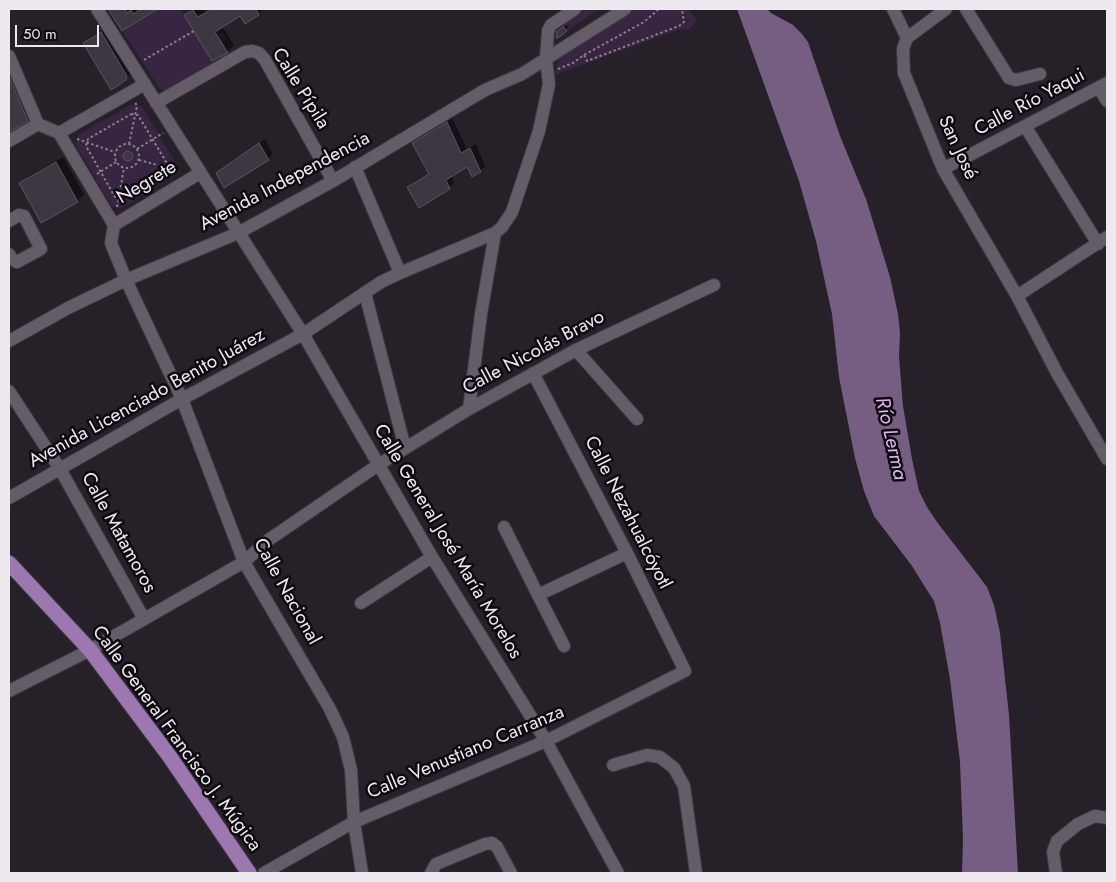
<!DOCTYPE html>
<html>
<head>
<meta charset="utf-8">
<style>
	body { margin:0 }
	#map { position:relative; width:1116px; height:882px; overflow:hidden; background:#262029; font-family:Jost,sans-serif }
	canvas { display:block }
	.frame { position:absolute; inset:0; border:10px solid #ede9ef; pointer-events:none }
	.scale { position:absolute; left:15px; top:25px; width:84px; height:22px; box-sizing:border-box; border:2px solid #ede9ef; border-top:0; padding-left:6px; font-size:15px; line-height:18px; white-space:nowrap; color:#ede9ef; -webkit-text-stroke:4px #0d0b0f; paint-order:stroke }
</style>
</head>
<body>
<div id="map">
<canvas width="1116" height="882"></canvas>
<div class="frame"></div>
<div class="scale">50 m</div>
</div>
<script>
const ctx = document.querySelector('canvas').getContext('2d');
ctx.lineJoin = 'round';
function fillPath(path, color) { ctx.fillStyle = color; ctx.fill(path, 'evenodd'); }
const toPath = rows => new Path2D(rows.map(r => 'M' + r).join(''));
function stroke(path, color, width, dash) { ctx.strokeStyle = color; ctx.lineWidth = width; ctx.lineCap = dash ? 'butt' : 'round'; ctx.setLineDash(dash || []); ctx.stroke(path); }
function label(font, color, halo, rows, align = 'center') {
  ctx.font = font + ' Jost,sans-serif'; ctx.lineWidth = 5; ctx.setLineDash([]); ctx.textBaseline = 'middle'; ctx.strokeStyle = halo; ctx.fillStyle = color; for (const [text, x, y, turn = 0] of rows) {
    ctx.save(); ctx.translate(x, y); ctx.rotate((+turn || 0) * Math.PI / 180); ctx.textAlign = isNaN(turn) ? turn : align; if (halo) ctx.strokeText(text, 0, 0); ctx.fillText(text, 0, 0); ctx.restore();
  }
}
fillPath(toPath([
	[159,9,180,9,202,44,205,46,209,40,223,32,228,39,207,52,214,64,166,92,160,89,123,32],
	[582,9,599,9,567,31,559,24],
	[629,9,689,9,696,20,695,23,689,29,681,29,554,75,559,58],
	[132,104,142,107,177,165,175,175,121,208,112,207,76,145,78,135]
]), '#382542');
fillPath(toPath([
	[737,9,767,9,771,13,793,25,802,34,808,42,840,136,866,199,890,277,898,314,900,333,899,357,903,406,912,459,919,491,927,507,937,522,987,587,994,605,1000,633,1009,715,1018,873,962,873,963,839,960,762,950,679,940,623,934,601,925,587,912,566,874,516,864,491,855,458,839,377,832,314,816,241,799,181]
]), '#755e81');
fillPath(toPath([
	[109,9,155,9,123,30],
	[192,9,203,9,205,12,210,9,264,9,245,22,241,15,222,26,234,45,227,52,186,15],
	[567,25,569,27,557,37,558,31],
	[106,28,131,74,126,79,84,43,89,38],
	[9,65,34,113,27,120,9,130],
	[452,118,467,149,476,144,485,166,480,171,467,165,451,175,454,183,449,188,408,187,413,182,430,173,414,143,419,138],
	[265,139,273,154,268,159,217,173],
	'124.5 155a4.5 4.5 0 1 1 9 0a4.5 4.5 0 1 1-9 0Z',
	[63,157,84,194,77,201,20,184,27,177]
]), '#0007');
const building = toPath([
	[108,9,125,9,127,13,131,10,133,14,141,9,158,9,122,31,108,9],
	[212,9,256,9,259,15,245,24,240,16,215,32,228,53,212,61,184,15,193,10,198,17,212,9],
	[563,27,567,31,558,38,556,38,557,31,563,27],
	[101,32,127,76,126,80,111,90,83,43,101,32],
	[9,76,28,121,9,132,9,76],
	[447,122,461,153,470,148,481,172,472,177,467,167,446,180,450,189,419,208,407,187,429,174,412,143,447,122],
	[259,143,269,160,224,188,216,173,259,143],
	'123 156a5 5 0 1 1 10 0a5 5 0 1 1-10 0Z',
	[56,162,78,202,41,223,19,183,56,162]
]);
fillPath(building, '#3d3741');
stroke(building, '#5b545f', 1);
const minor = toPath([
	[97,9,303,334,432,557,546,741,618,873],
	[893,9,907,38,903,49,904,73,943,169,1017,296,1057,373,1107,459],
	[966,9,1009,78,1016,80,1040,74],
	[907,38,946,9],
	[9,56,38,124],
	[1099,88,1107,101],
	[156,103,245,52,252,51,259,53,265,60,333,181],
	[38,124,59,133,114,225,111,243,126,280,182,399,244,562,330,709,343,737,351,770,354,822,362,873],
	[1025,126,1098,244],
	[59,133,145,84],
	[9,141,38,124],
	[355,167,400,273],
	[943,169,1107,83],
	[9,221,19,215,24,216,41,249,17,262,12,259,9,254],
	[114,225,200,173],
	[365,293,405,448],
	[1017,296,1107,237],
	[9,341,68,308,126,280,238,233,333,181,485,90,522,74,625,9],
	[576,350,637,419],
	[9,391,60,469,144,619],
	[469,409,481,314,495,233,502,227,512,212,539,131,549,84,546,59,548,31,551,25,575,9],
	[9,498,182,399,303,334,381,282,400,273,495,233],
	[504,527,538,595,627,553],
	[538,595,564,646],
	[361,603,432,557],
	[9,691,90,650,244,562,267,541,378,465,469,409,576,350,714,285],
	[613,765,647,755,660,757,674,768,684,786,696,873],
	[264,873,354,822,546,741,685,671,627,553,533,373],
	[431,873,436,864,485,844,492,843,497,847,511,873],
	[1056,873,1053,852,1057,841,1078,824,1095,816,1107,818]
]);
const major = toPath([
	[9,563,90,650,170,757,249,873]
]);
stroke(minor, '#403a43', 14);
stroke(major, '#403a43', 17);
stroke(toPath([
	[584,55,587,61,679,26,684,22,682,9],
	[144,60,194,31],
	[558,69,573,63,584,55,644,22,659,9],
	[131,114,138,115,168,165,166,172,122,198,115,197,86,146,88,139,131,114],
	[77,139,115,152],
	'115 156a12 12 0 1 1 24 0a12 12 0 1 1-24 0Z',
	[129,144,137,106,135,102],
	[137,149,163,133],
	[139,160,176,170,177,172],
	[97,174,116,162],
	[117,207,124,168]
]), '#87828a', 2, [2.5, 2.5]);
stroke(minor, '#645d68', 12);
stroke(major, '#9c77b0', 15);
label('19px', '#ede9ef', '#0d0b0f', [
	["Calle Pípila",300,89,58],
	["Calle Río Yaqui",1030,103,-28],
	["San José",957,148,65],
	["Avenida Independencia",285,182,-28],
	["Negrete",147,183,-31],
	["Calle Nicolás Bravo",534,353,-28],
	["Avenida Licenciado Benito Juárez",147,399,-29],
	["Calle Nezahualcóyotl",627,513,63],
	["Calle Matamoros",118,533,61],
	["Calle General José María Morelos",447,542,59],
	["Calle Nacional",286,592,61],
	["Calle General Francisco J. Múgica",176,739,54],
	["Calle Venustiano Carranza",466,753,-23]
]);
label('italic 20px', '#dab4ef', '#0d0b0f', [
	["Río Lerma",890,439,77]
]);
</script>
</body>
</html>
